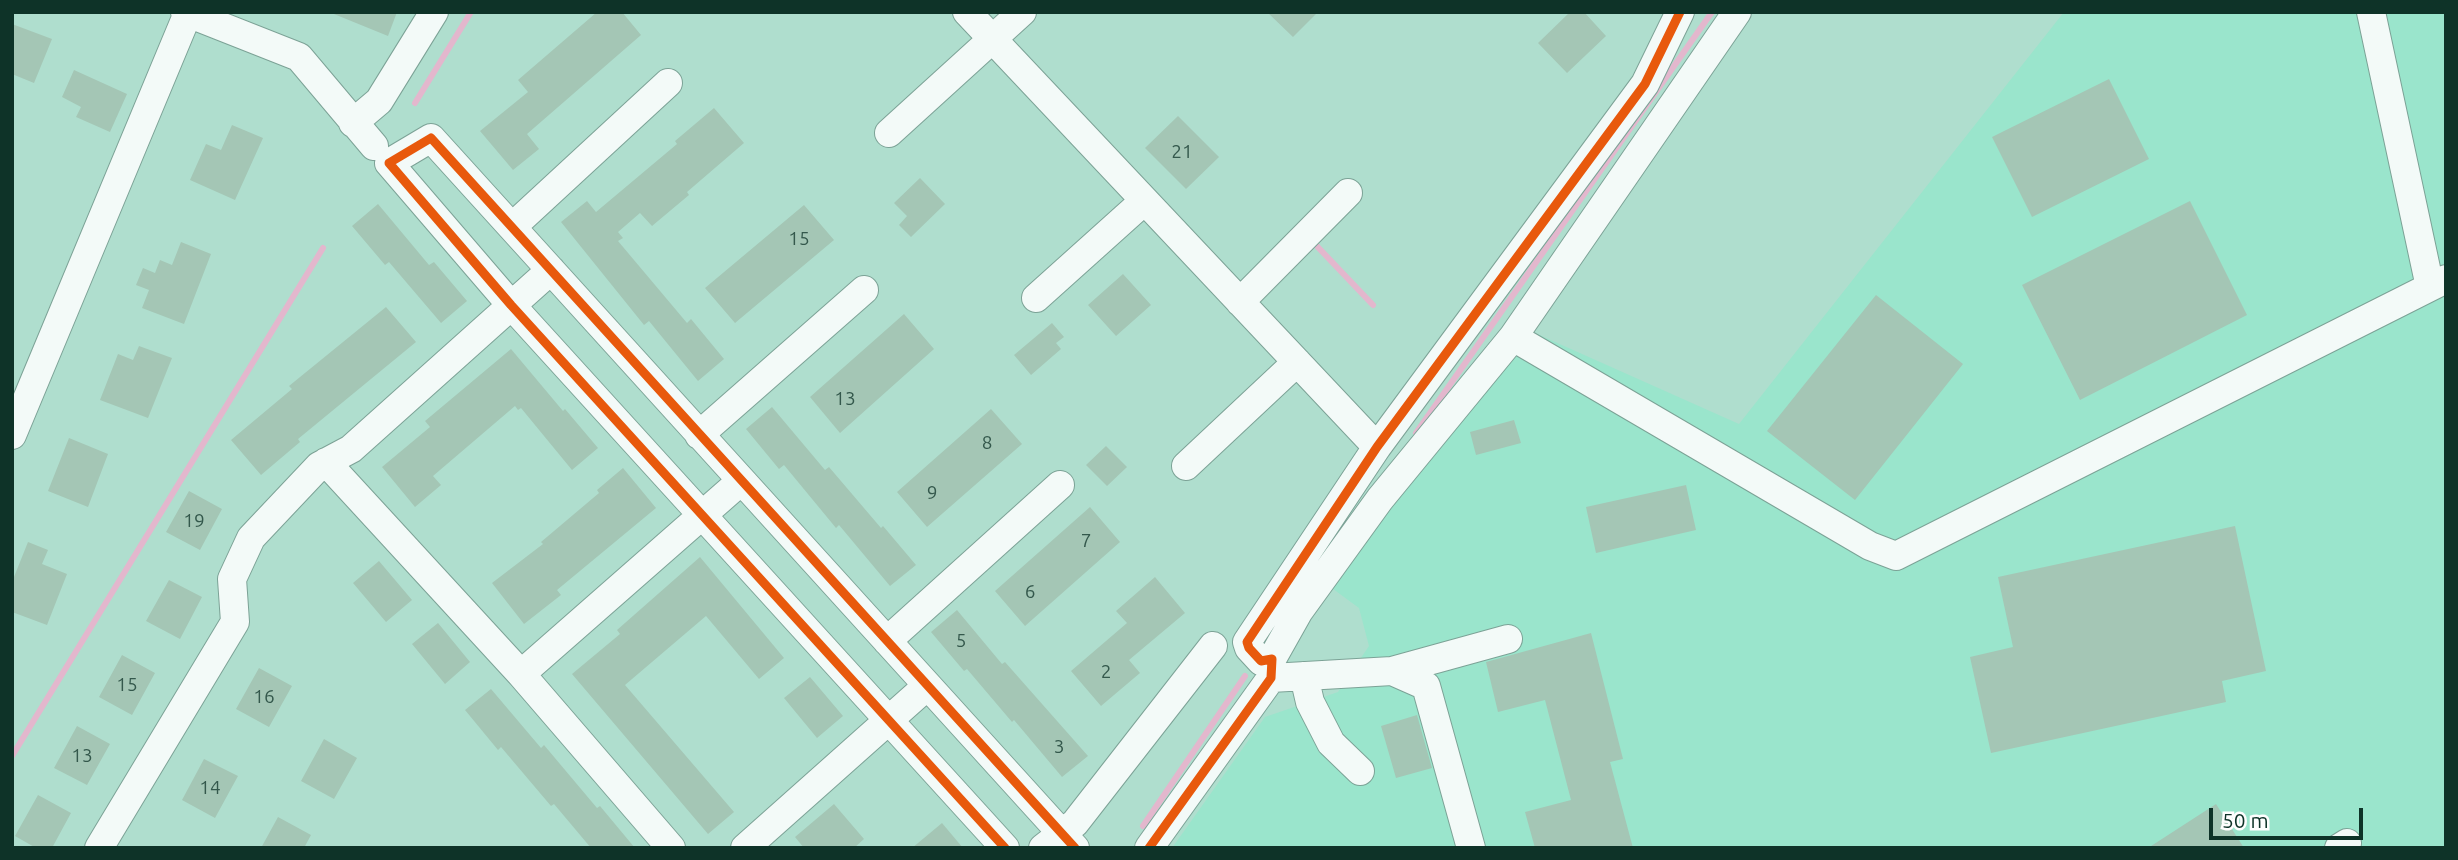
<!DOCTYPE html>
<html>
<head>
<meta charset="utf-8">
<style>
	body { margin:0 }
	#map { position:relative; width:2458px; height:860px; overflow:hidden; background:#afdece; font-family:Ubuntu,sans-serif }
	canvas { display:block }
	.frame { position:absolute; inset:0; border:14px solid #0e3328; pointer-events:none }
	.scale { position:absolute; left:2209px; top:808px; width:154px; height:32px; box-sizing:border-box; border:4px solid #0e3328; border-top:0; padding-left:9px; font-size:21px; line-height:24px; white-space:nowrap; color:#0e3328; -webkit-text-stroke:5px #fefefe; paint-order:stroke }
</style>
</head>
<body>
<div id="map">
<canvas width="2458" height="860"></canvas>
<div class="frame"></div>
<div class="scale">50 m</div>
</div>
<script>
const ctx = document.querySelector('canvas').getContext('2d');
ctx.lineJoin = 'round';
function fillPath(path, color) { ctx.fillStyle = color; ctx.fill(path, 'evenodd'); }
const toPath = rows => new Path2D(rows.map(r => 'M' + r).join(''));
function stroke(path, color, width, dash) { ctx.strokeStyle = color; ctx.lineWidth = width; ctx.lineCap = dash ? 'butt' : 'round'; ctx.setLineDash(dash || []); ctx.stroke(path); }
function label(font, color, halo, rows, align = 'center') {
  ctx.font = font + ' Ubuntu,sans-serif'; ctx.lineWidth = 6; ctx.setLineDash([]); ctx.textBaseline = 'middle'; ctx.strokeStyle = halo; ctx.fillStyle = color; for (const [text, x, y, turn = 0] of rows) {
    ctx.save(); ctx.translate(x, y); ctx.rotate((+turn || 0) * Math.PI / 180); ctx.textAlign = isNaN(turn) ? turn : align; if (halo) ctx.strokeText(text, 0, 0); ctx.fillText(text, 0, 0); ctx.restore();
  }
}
fillPath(toPath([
	[2064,12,2446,12,2446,848,1172,848,1265,717,1338,692,1369,646,1359,608,1329,586,1412,481,1535,333,1739,424]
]), '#9ae5cc');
stroke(toPath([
	[415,103,471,12],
	[1313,242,1373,305],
	[1416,433,1712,12],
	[12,756,323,248],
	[1143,826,1245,676]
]), '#e3b7cd', 6);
fillPath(toPath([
	[329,12,397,12,388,36],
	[597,12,622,12,641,35,527,134,539,149,513,170,480,131,528,92,518,80],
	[1267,12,1318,12,1293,37],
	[1570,12,1584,12,1606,36,1567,73,1538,43],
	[12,24,52,39,34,83,12,74],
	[74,70,127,94,110,132,76,117,81,107,62,97],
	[2109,79,2149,159,2032,217,1992,137],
	[714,108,744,143,687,192,689,195,652,226,640,213,618,232,623,238,618,241,687,323,691,319,724,359,698,381,649,321,644,325,561,222,587,201,596,212,677,144,675,141],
	[1178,116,1219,157,1186,189,1145,148],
	[232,125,263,138,235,200,190,180,206,144,221,150],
	[920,178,945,204,911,237,899,225,907,216,894,203],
	[2190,201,2247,315,2080,400,2022,285],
	[378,204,429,265,434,262,467,301,441,323,389,262,385,265,352,226],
	[804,205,834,240,735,323,705,288],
	[181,242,211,254,184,324,142,308,149,290,136,285,143,268,155,273,160,260,172,265],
	[1123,274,1151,305,1116,336,1088,305],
	[1876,295,1963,364,1855,500,1767,431],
	[386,307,416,342,298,439,300,442,261,475,231,440,292,389,289,386],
	[904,314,934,349,840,433,810,397],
	[1052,323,1064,337,1056,343,1061,349,1031,375,1014,355],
	[139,346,172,358,148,418,100,400,118,354,133,360],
	[511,349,563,411,565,409,598,448,572,470,521,408,518,410,515,406,433,476,441,485,415,507,382,467,430,427,425,421],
	[772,407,825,470,829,467,881,528,883,526,916,565,890,586,839,525,836,528,784,465,779,469,746,429],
	[991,409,1022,444,927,527,897,492],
	[1514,420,1521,443,1476,455,1470,432],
	[69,438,108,454,88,507,48,491],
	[1106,446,1127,467,1107,486,1086,465],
	[623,468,656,508,557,590,561,595,524,624,492,583,543,544,541,542,599,493,597,490],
	[1686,485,1696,530,1596,553,1586,507],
	[189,491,222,509,200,550,166,532],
	[1090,507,1120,542,1025,626,995,591],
	[2235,526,2266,671,2222,681,2226,702,1991,753,1970,657,2013,647,1998,577],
	[28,542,48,550,42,564,67,574,47,625,12,612,12,582],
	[700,557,784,658,759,679,706,616,625,685,734,812,708,834,572,674,620,634,617,630],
	[379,561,412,600,386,622,353,583],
	[1155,577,1185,613,1129,660,1140,673,1101,706,1071,671,1127,623,1116,611],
	[169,580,202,597,180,639,146,621],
	[957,610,1002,664,1005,662,1088,756,1062,777,1014,720,1012,722,967,669,964,671,931,632],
	[438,623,470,662,445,684,412,644],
	[1591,633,1623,759,1610,762,1633,848,1535,848,1525,812,1571,800,1545,700,1498,712,1486,662],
	[122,655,155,673,132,715,99,697],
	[259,668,292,686,269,727,236,709],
	[810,677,843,716,817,738,784,698],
	[491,689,541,748,544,745,597,808,600,806,635,848,591,848,554,804,551,806,501,747,498,750,465,710],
	[1417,715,1432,768,1396,778,1381,726],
	[77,726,110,744,87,785,54,768],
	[324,739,357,758,334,799,301,781],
	[204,759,238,776,215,818,182,800],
	[38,795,71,813,52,848,36,848,15,836],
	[834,804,864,839,854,848,804,848,795,837],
	[2216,804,2244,848,2148,848],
	[278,817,311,835,304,848,261,848],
	[942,823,963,848,912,848]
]), '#a4c6b5');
const minor = toPath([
	[185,12,299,57,374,146],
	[967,12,1377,447],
	[2371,12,2430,287],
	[353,123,379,101,434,12],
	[889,133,1022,12],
	[512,227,668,83],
	[1036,298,1144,201],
	[1240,302,1348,193],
	[1513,337,1870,546,1896,556,2446,279],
	[12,435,188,13],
	[699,435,864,290],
	[326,462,521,674,671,848],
	[1186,466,1297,362],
	[887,641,1060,485],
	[1272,659,1299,611,1380,499,1513,337,1737,12],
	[1392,671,1508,639],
	[521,674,741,481],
	[1304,676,1310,702,1331,743,1360,771],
	[1271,678,1392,671,1426,686,1471,848],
	[99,848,235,622,232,579,251,538,319,466,351,449,551,270],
	[745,848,927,686],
	[1005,848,511,305,389,163,431,138,1075,848],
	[1043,848,1075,823,1213,646],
	[1149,848,1271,678,1272,659,1261,661,1249,648,1247,642,1377,447,1645,84,1680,12],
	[2339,848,2347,843]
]);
stroke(minor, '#7ca296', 30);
stroke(minor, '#f3faf8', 28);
stroke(toPath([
	[1005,848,511,305,389,163,431,138,1075,848],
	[1149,848,1271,678,1272,659,1261,661,1249,648,1247,642,1377,447,1645,84,1680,12]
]), '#e8590c', 9);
label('19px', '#34584c', null, [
	["21",1182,152],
	["15",799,239],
	["13",845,399],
	["8",987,443],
	["9",932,493],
	["19",194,521],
	["7",1086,541],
	["6",1030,592],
	["5",961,641],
	["2",1106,672],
	["15",127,685],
	["16",264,697],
	["3",1059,747],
	["13",82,756],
	["14",210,788]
]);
</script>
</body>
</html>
